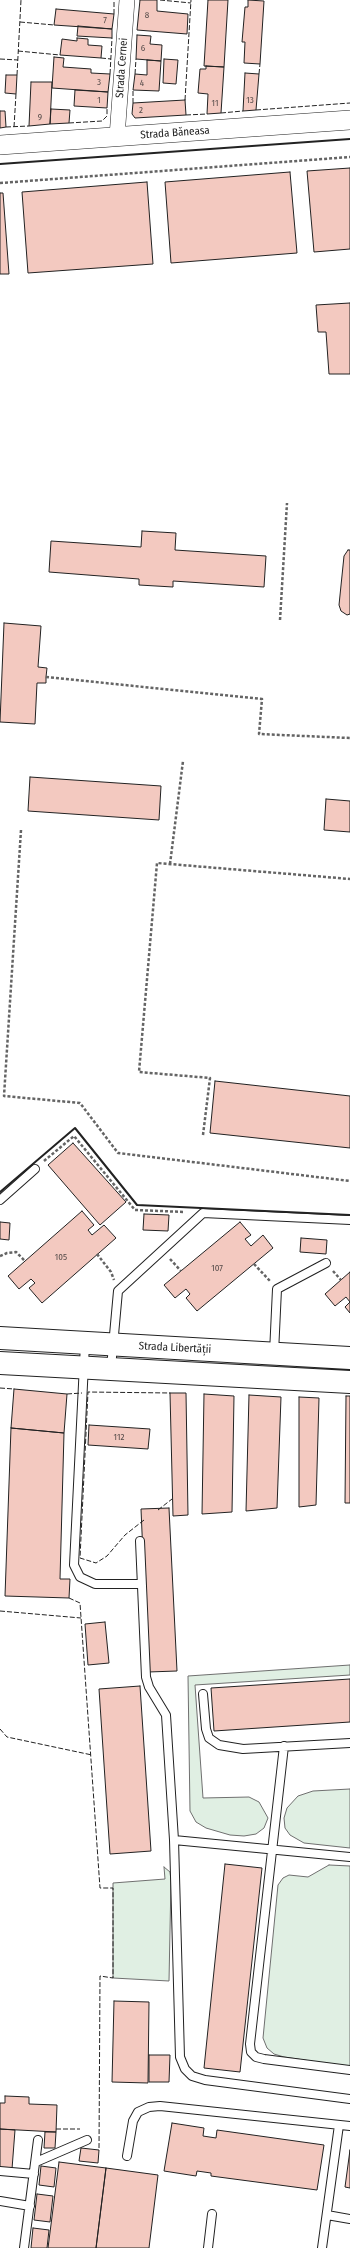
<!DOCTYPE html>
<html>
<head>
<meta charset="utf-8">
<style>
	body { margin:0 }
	canvas { display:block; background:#fff }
</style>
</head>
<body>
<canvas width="350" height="2248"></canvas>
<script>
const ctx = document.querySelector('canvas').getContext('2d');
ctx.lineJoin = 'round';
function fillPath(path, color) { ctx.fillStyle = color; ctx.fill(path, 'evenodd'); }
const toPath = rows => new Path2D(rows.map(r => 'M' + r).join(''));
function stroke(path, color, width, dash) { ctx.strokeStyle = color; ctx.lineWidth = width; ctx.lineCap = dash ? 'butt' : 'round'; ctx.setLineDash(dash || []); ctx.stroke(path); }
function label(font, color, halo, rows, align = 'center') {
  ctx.font = font + ' "Fira Sans Condensed",sans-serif'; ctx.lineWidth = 3; ctx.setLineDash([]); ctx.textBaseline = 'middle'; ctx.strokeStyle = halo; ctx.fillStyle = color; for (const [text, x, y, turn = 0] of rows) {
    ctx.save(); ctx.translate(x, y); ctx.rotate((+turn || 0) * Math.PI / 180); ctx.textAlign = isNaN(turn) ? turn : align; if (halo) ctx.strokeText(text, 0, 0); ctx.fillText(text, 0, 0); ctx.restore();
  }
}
const green = toPath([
	[350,1665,350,1675,195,1685,203,1798,249,1797,259,1802,268,1818,264,1828,256,1834,244,1836,230,1835,206,1828,196,1822,190,1811,188,1676,350,1665],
	[350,1789,350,1848,304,1843,290,1835,285,1828,284,1818,287,1808,298,1796,313,1791,350,1789],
	[329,1865,350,1866,350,2067,284,2057,274,2054,267,2048,263,2038,278,1885,283,1878,289,1875,308,1877,329,1865],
	[164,1867,170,1872,171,1880,169,1981,113,1978,113,1883,165,1879,164,1867]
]);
fillPath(green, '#e0efe3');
stroke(green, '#6f6f6f', 1);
const building = toPath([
	[140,0,157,0,157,11,188,14,187,34,137,30,140,0],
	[208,0,228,0,224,67,204,66,208,0],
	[248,0,264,1,260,64,244,63,245,42,242,42,245,7,248,7,248,0],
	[56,9,114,14,112,29,54,25,56,9],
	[78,26,112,29,112,38,77,36,78,26],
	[137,35,151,36,150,44,162,45,161,61,136,59,137,35],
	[77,38,88,39,88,45,102,46,101,58,60,55,62,39,77,41,77,38],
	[54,57,64,58,63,67,91,69,91,73,110,74,108,92,52,88,54,57],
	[164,59,178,60,176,84,163,83,164,59],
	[147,60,161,61,159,91,133,90,135,74,147,75,147,60],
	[206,66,224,67,221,113,207,114,208,94,198,93,200,69,206,69,206,66],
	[245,73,259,74,256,110,243,111,245,73],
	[6,75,17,75,16,94,5,93,6,75],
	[31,82,52,82,50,124,29,126,31,82],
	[75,90,108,92,107,108,74,106,75,90],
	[185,100,186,115,135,118,132,114,133,103,185,100],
	[51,109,70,110,69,123,50,124,51,109],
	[0,111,5,111,6,127,0,128,0,111],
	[350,168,350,249,314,252,307,171,350,168],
	[290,172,297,253,171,263,165,182,290,172],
	[147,182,153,264,28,273,22,192,147,182],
	[0,193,3,193,9,274,0,274,0,193],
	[350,303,350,374,329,374,326,332,318,332,316,305,350,303],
	[142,531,176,533,175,550,266,556,264,587,173,581,173,587,139,585,139,579,49,572,51,541,141,547,142,531],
	[348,550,350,550,350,614,347,615,341,611,339,605,344,556,348,550],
	[4,623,41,626,38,667,47,668,46,677,46,683,37,683,35,724,0,722,4,623],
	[30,777,161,786,159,820,28,811,30,777],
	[326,799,350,801,350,832,324,830,326,799],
	[215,1081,350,1096,350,1148,210,1133,215,1081],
	[73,1143,126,1202,100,1225,48,1165,73,1143],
	[82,1211,94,1225,88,1230,92,1235,104,1225,116,1238,42,1303,29,1288,35,1283,31,1279,19,1289,8,1276,82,1211],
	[144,1214,169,1215,168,1231,143,1230,144,1214],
	[0,1222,10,1223,9,1240,0,1239,0,1222],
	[240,1222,251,1235,245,1239,251,1246,263,1235,273,1248,197,1311,186,1298,190,1294,186,1289,175,1298,164,1285,240,1222],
	[301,1238,327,1240,326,1254,300,1252,301,1238],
	[350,1272,350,1313,345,1307,350,1302,346,1297,335,1306,325,1294,350,1272],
	[14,1389,67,1394,64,1433,11,1428,14,1389],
	[170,1393,186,1393,188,1515,173,1516,170,1393],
	[204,1394,234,1396,232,1512,202,1514,204,1394],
	[249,1395,281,1397,277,1508,246,1511,249,1395],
	[346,1396,350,1396,350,1503,345,1503,346,1396],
	[299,1397,319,1398,316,1505,299,1507,299,1397],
	[89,1425,150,1429,148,1449,88,1445,89,1425],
	[11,1428,64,1433,60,1579,70,1579,69,1598,5,1596,11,1428],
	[169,1508,177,1671,148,1672,141,1509,169,1508],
	[105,1622,109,1663,88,1665,85,1624,105,1622],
	[350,1679,350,1722,214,1731,211,1688,350,1679],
	[140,1686,151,1851,110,1854,99,1689,140,1686],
	[225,1864,262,1868,240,2072,204,2068,225,1864],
	[114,2001,149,2002,148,2083,112,2082,114,2001],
	[149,2055,170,2055,169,2082,149,2082,149,2055],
	[5,2096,29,2097,29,2104,57,2105,56,2132,0,2129,0,2103,5,2103,5,2096],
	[172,2123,204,2128,203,2136,216,2138,217,2130,324,2145,317,2190,211,2176,211,2173,197,2171,196,2176,164,2171,172,2123],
	[0,2129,15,2130,12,2169,0,2168,0,2129],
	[45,2132,56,2132,55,2148,44,2148,45,2132],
	[81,2148,99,2150,98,2163,79,2161,81,2148],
	[350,2150,350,2188,345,2187,350,2150],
	[59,2162,106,2168,96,2248,48,2248,59,2162],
	[41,2166,56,2168,54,2187,39,2185,41,2166],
	[106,2168,158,2175,149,2248,96,2248,106,2168],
	[37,2194,53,2196,50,2222,34,2220,37,2194],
	[33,2228,49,2230,47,2248,31,2248,33,2228]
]);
fillPath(building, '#f3c9c0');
stroke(building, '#222', 1);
const service = toPath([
	[0,1200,35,1169],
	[85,1344,74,1565,80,1577,95,1584,141,1584],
	[274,1353,277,1289,326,1263],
	[111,1368,118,1291,203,1213,350,1220],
	[140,1541,146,1677,149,1687,166,1715,174,1840,180,2057,185,2069,192,2076,205,2080,350,2099],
	[203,1694,206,1729,209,1738,219,1745,243,1749,350,1743],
	[284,1746,250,2044,251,2052,256,2057,264,2059,350,2070],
	[174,1840,350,1857],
	[127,2156,133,2121,138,2112,149,2107,160,2106,350,2126],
	[36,2162,87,2140],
	[0,2171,34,2174],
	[0,2201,30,2206],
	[327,2215,350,2219],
	[24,2248,38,2140],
	[208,2248,212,2214],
	[322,2248,339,2125]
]);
const minor = toPath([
	[117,137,127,0]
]);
const tertiary = toPath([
	[0,145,350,120]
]);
const secondary = toPath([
	[0,1338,350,1358],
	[0,1363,350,1382]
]);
stroke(service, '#222', 10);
stroke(minor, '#222', 16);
stroke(tertiary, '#222', 20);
stroke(secondary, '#222', 24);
stroke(toPath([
	[0,183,350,157],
	[280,620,287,503],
	[46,677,262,699,259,734,350,738],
	[21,830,4,1096,80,1103,118,1153,350,1181],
	[170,864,183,761],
	[203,1135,210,1078,139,1072,157,863,350,879],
	[44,1161,74,1136,135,1210,185,1212],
	[97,1254,111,1272,114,1280],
	[0,1256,7,1253,16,1252,25,1261],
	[170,1259,181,1271],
	[254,1264,270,1281],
	[333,1271,341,1280]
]), '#646464', 2.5, [3, 2]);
stroke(service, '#fff', 8);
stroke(minor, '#fff', 15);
stroke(tertiary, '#fff', 19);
stroke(secondary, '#fff', 22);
stroke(toPath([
	[160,0,191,3],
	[114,14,114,0],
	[20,22,54,25],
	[18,51,60,55],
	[101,58,111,59],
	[0,59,18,60],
	[110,74,112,38],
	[135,74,136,59],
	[259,74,260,64],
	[17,75,21,0],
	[185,100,191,0],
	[133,103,133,90],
	[256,110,350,103],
	[221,113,243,111],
	[186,115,207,114],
	[69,123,102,121,107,116,107,108],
	[6,127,29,126],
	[14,127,16,94],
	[0,1388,14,1389],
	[67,1394,82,1393],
	[158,1510,172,1499],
	[144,1520,125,1535,107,1556,96,1563,80,1558,88,1392,170,1393],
	[69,1598,80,1603,100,1888,113,1888,113,1978,100,1976,99,2150],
	[0,1611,81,1618],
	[0,1729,7,1737,92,1755],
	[56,2129,80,2129]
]), '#222', 1, [5, 2]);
stroke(toPath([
	[0,164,350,139],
	[0,1192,75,1128,137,1205,350,1215]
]), '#222', 2);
label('9px', '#564c4a', null, [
	["8",147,15],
	["7",105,20],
	["6",143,48],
	["3",99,82],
	["4",142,83],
	["1",99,100],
	["13",250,100],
	["11",215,103],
	["2",141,110],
	["9",40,117],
	["105",61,1257],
	["107",217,1268],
	["112",119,1437]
]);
label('11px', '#222', '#fff', [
	["Strada Cernei",122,68,-86],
	["Strada Băneasa",175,133,-4],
	["Strada Libertății",175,1348,3]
]);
</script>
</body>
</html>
